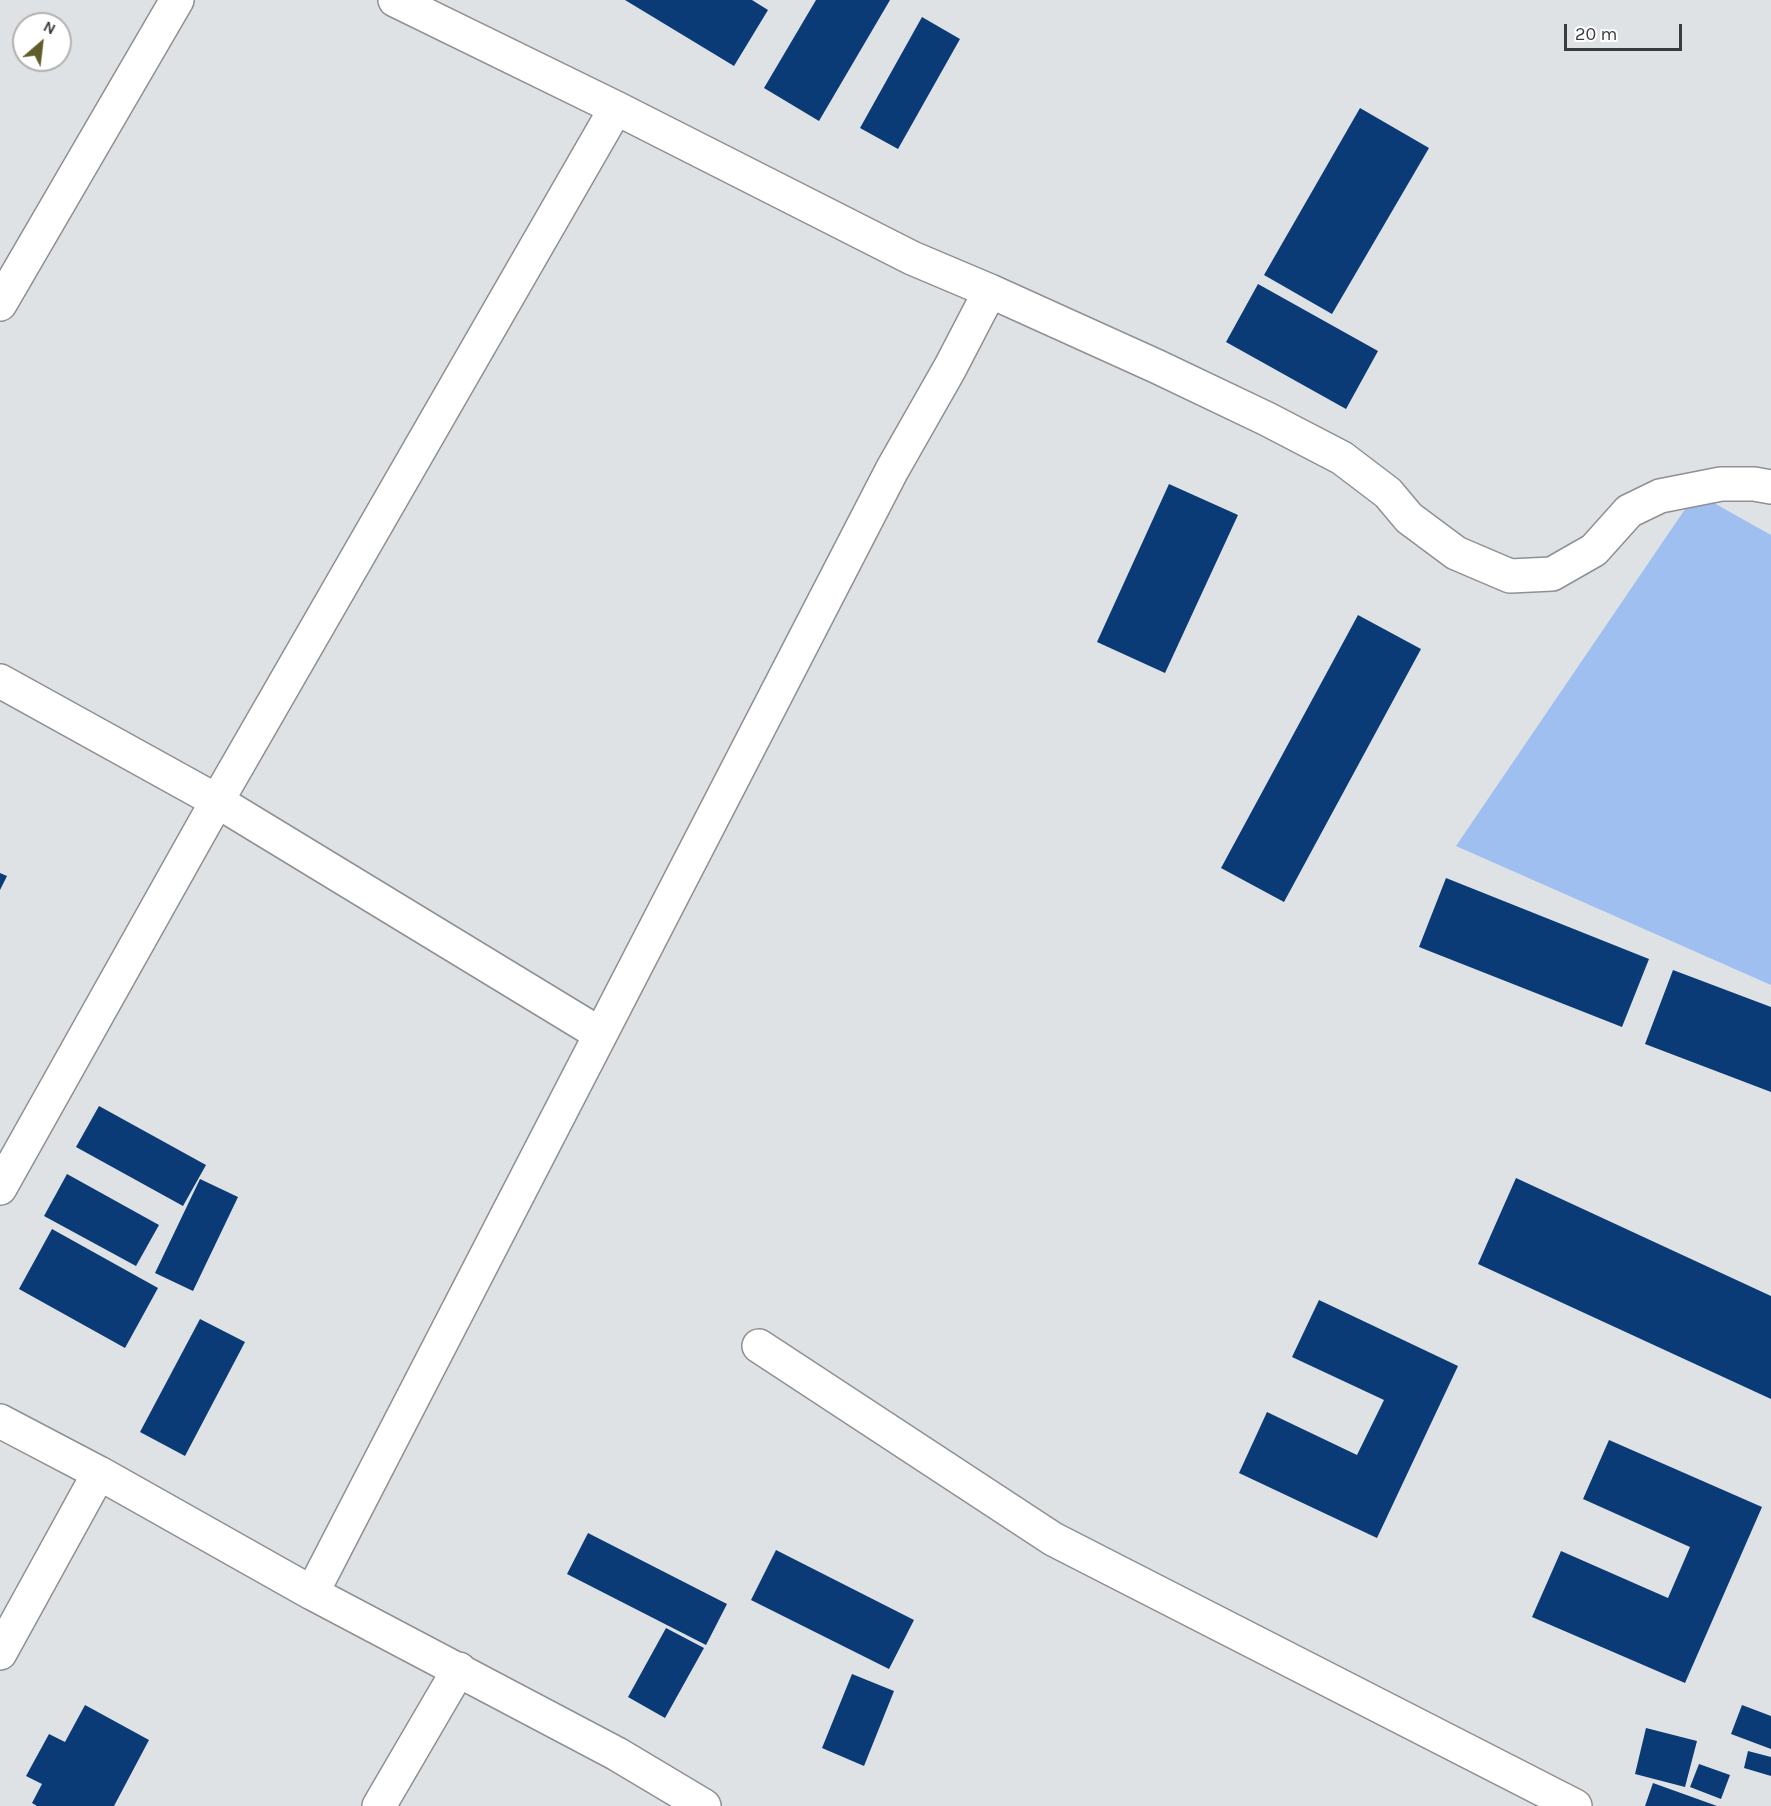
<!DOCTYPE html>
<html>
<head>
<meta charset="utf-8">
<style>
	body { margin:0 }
	#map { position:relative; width:1771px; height:1806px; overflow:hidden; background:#dfe2e5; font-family:Karla,sans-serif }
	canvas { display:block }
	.north { position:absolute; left:12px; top:12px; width:60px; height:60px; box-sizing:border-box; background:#fff; border:2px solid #b1b1b1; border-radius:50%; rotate:28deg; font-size:16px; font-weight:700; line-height:24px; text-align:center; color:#3b3b3d }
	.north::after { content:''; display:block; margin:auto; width:21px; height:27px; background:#5f5d2a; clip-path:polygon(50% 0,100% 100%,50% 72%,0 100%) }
	.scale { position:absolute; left:1564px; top:24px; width:118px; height:27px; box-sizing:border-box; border:3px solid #3b3b3d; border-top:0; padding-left:8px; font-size:18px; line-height:21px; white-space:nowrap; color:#3b3b3d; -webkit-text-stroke:4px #fff; paint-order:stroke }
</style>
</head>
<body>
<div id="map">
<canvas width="1771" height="1806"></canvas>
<div class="north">N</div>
<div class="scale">20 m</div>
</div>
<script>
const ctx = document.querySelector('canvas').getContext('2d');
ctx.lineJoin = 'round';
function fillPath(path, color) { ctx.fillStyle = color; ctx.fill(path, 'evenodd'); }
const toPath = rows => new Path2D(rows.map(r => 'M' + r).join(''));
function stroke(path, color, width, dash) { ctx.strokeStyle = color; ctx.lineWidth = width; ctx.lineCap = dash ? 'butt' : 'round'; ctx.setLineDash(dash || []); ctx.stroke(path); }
fillPath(toPath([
	[1696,493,1771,535,1771,985,1456,846]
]), '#9ebfef');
fillPath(toPath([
	[625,0,752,0,768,10,734,66],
	[816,0,890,0,819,121,764,88],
	[922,17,960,39,898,149,860,128],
	[1360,108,1429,148,1332,314,1264,275],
	[1258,284,1378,351,1346,409,1226,342],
	[1169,484,1238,515,1165,673,1097,642],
	[1358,615,1421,649,1284,902,1221,868],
	[0,873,7,876,0,890],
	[1446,878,1649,959,1622,1027,1419,947],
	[1673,970,1771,1007,1771,1092,1645,1044],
	[99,1106,206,1165,183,1206,76,1147],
	[67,1174,159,1225,136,1266,44,1216],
	[1516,1178,1771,1296,1771,1399,1478,1264],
	[200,1179,238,1197,193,1291,155,1273],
	[52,1229,158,1288,125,1348,19,1289],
	[1319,1300,1458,1366,1377,1538,1239,1473,1267,1412,1357,1455,1384,1400,1292,1357],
	[200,1319,245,1342,185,1456,140,1432],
	[1609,1440,1762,1507,1685,1683,1532,1617,1561,1551,1668,1598,1690,1547,1583,1499],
	[588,1533,727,1604,706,1645,567,1574],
	[776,1550,914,1620,889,1669,751,1600],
	[666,1628,704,1648,665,1718,628,1697],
	[852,1674,894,1691,864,1766,822,1748],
	[85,1705,149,1740,114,1806,37,1806,32,1803,42,1784,26,1776,49,1734,65,1742],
	[1742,1705,1771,1716,1771,1749,1731,1734],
	[1646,1728,1697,1741,1685,1787,1635,1774],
	[1748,1751,1771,1757,1771,1776,1744,1768],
	[1699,1764,1730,1775,1721,1799,1690,1787],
	[1653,1783,1717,1806,1645,1806]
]), '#0b3b77');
const street = toPath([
	[990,291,1158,367,1267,419,1342,458,1388,493,1409,518,1456,553,1510,576,1552,574,1594,550,1629,511,1660,496,1721,484,1754,484,1771,487],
	[0,304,177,0],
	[0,681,217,801,600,1034],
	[0,1188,217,801,616,108],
	[759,1346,1053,1539,1575,1806],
	[0,1421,99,1473,312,1593,617,1754,704,1806],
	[312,1593,892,470,950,368,990,291,912,258,616,108,395,0],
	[0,1653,99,1473],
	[379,1806,459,1669]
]);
stroke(street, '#8e9093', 36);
stroke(street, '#fff', 33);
</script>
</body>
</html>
